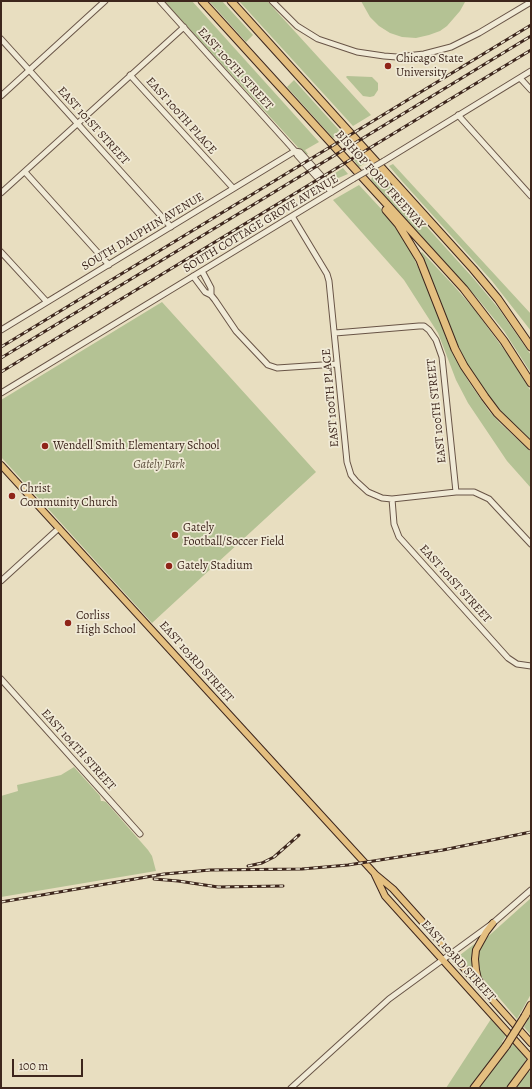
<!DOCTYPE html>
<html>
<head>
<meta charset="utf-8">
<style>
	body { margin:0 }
	#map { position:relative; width:532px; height:1089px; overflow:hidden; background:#e8dec0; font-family:Alegreya,serif }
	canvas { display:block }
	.frame { position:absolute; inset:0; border:2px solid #3d261d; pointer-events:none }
	.scale { position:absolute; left:12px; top:1059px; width:71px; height:18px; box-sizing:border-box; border:2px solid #3d261d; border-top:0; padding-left:5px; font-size:12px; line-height:14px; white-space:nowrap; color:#3d261d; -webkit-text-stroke:3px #f0ead6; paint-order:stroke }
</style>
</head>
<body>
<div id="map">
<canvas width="532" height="1089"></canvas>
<div class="frame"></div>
<div class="scale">100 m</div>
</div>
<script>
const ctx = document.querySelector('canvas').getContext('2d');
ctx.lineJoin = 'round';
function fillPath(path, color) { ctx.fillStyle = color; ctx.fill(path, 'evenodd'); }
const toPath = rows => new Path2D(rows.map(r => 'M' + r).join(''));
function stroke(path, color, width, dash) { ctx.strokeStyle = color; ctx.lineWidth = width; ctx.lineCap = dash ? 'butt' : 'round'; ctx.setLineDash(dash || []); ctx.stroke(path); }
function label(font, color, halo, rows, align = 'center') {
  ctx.font = font + ' Alegreya,serif'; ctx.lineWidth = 3.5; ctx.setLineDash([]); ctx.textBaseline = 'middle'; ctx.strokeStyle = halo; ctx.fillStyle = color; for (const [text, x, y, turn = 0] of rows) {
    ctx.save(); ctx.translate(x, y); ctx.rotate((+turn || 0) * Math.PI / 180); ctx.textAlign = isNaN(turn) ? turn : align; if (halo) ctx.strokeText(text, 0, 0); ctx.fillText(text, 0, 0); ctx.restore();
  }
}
fillPath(toPath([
	[164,1,192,1,319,142,305,150,308,154,305,155],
	[209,1,222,1,253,35,246,42],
	[239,1,267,1,371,115,353,126],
	[361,1,465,1,465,2,460,11,447,26,440,31,429,35,416,38,402,37,390,33,379,26,370,17],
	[347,76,372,77,378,83,378,90,374,96,370,97,363,96,346,77],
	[294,80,339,130,338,135,333,138,287,87],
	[361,155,367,162,359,167,354,160],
	[393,164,531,314,531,331,492,281,401,180,389,166],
	[343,168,348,174,336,179,332,179,329,177],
	[378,173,474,279,499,309,531,355,531,373,504,331,478,299,371,180,372,177],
	[359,185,385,213,408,246,425,282,447,340,460,367,469,382,489,411,500,423,531,452,531,488,507,461,468,403,456,380,438,333,404,280,333,200],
	[422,252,454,286,474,309,508,355,529,388,531,392,531,441,513,424,488,396,468,366,452,333,434,285,420,254],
	[162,302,316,472,152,623,1,457,1,400],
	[74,767,100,796,101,801,103,801,106,802,148,850,152,856,156,871,1,897,1,796,18,791,17,785,61,775],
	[531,898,531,994,517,1019,479,974,477,955,483,941],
	[477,942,477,943,473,972,463,961,460,955],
	[531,1014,531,1035,524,1027],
	[491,1019,506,1036,502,1042,509,1050,513,1044,527,1058,523,1065,529,1072,531,1070,531,1088,446,1088]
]), '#b4c294');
const minor = toPath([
	[160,1,295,151,297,155,323,184,332,192],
	[272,1,297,26,318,39,357,52,384,56,397,57,424,54,451,47,479,33,531,2],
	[1,39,171,227],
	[130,75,233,188],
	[520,78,531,90],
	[1,96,105,1],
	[458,115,531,196],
	[295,151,300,152,326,181,330,189],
	[384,161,531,71],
	[25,172,109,265],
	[1,193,184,27],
	[292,216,327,274,329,281,347,462,351,475,356,481,368,492,382,498,392,499,456,492],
	[1,252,47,302],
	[202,271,211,288,211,295],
	[193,276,205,292,211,295,215,300,236,331,268,365,277,368,337,364],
	[1,330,295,151],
	[335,333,419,326,424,326,429,330,436,340,442,357,456,492,474,492,489,499,531,544],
	[1,393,353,179],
	[392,499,394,524,399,537,508,658,517,664,531,666],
	[1,581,59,528],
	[1,679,140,834],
	[291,1088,389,999,493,923,531,890]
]);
const major = toPath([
	[1,465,375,874,393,889,531,1043],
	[375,875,385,896,531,1058],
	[482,985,478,979,476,970,475,959,476,950,486,932,493,923]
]);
const highway = toPath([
	[202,1,464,289,504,341,531,383],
	[231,1,473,269,498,299,531,347],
	[386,210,398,224,420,260,455,349,464,366,485,397,497,413,531,446],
	[525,1016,531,1005],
	[474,1088,506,1046],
	[511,1088,531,1061]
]);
stroke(minor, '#685446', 7);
stroke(major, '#3d261d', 8);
stroke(highway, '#3d261d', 9);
stroke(minor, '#f0ead6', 5);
stroke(major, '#e4bf80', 6);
stroke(highway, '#e4bf80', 7);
const rail = toPath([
	[1,347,531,25],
	[1,358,531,36],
	[1,372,531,50],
	[248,866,262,863,274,857,299,835],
	[154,879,178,881,218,887,283,886],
	[1,902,164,874,210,870,302,869,348,865,443,850,531,832]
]);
stroke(rail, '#3d261d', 3);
stroke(rail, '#f0ead6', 1.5, [4.5]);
const minorBridge = toPath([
	[353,179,384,161]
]);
const highwayBridge = toPath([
	[506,1046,525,1016]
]);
stroke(minorBridge, '#685446', 7, []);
stroke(highwayBridge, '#3d261d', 9, []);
stroke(minorBridge, '#f0ead6', 5);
stroke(highwayBridge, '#e4bf80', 7);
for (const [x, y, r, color] of [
	[388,66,4,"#8f2418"],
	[45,446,4,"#8f2418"],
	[12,496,4,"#8f2418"],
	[175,535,4,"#8f2418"],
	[169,566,4,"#8f2418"],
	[68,623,4,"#8f2418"]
]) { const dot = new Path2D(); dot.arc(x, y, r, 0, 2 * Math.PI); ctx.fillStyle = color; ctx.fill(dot); stroke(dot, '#f0ead6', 1.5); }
label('12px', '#3d261d', '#f0ead6', [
	["Chicago State",396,59],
	["University",396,73],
	["Wendell Smith Elementary School",53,446],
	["Christ",20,489],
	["Community Church",20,503],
	["Gately",183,528],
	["Football/Soccer Field",183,542],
	["Gately Stadium",177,566],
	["Corliss",76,616],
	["High School",76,630]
], 'left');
label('12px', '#3d261d', '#f0ead6', [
	["EAST 100TH STREET",235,69,48],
	["EAST 100TH PLACE",181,116,48],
	["EAST 101ST STREET",93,126,48],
	["BISHOP FORD FREEWAY",380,180,48],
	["SOUTH COTTAGE GROVE AVENUE",261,224,-31],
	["SOUTH DAUPHIN AVENUE",143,232,-31],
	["EAST 100TH PLACE",331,398,-95],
	["EAST 100TH STREET",437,411,-96],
	["EAST 101ST STREET",455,584,48],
	["EAST 103RD STREET",196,662,48],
	["EAST 104TH STREET",78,750,48],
	["EAST 103RD STREET",458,961,48]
]);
label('italic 12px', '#5b4d3b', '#f0ead6', [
	["Gately Park",159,465]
]);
</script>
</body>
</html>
